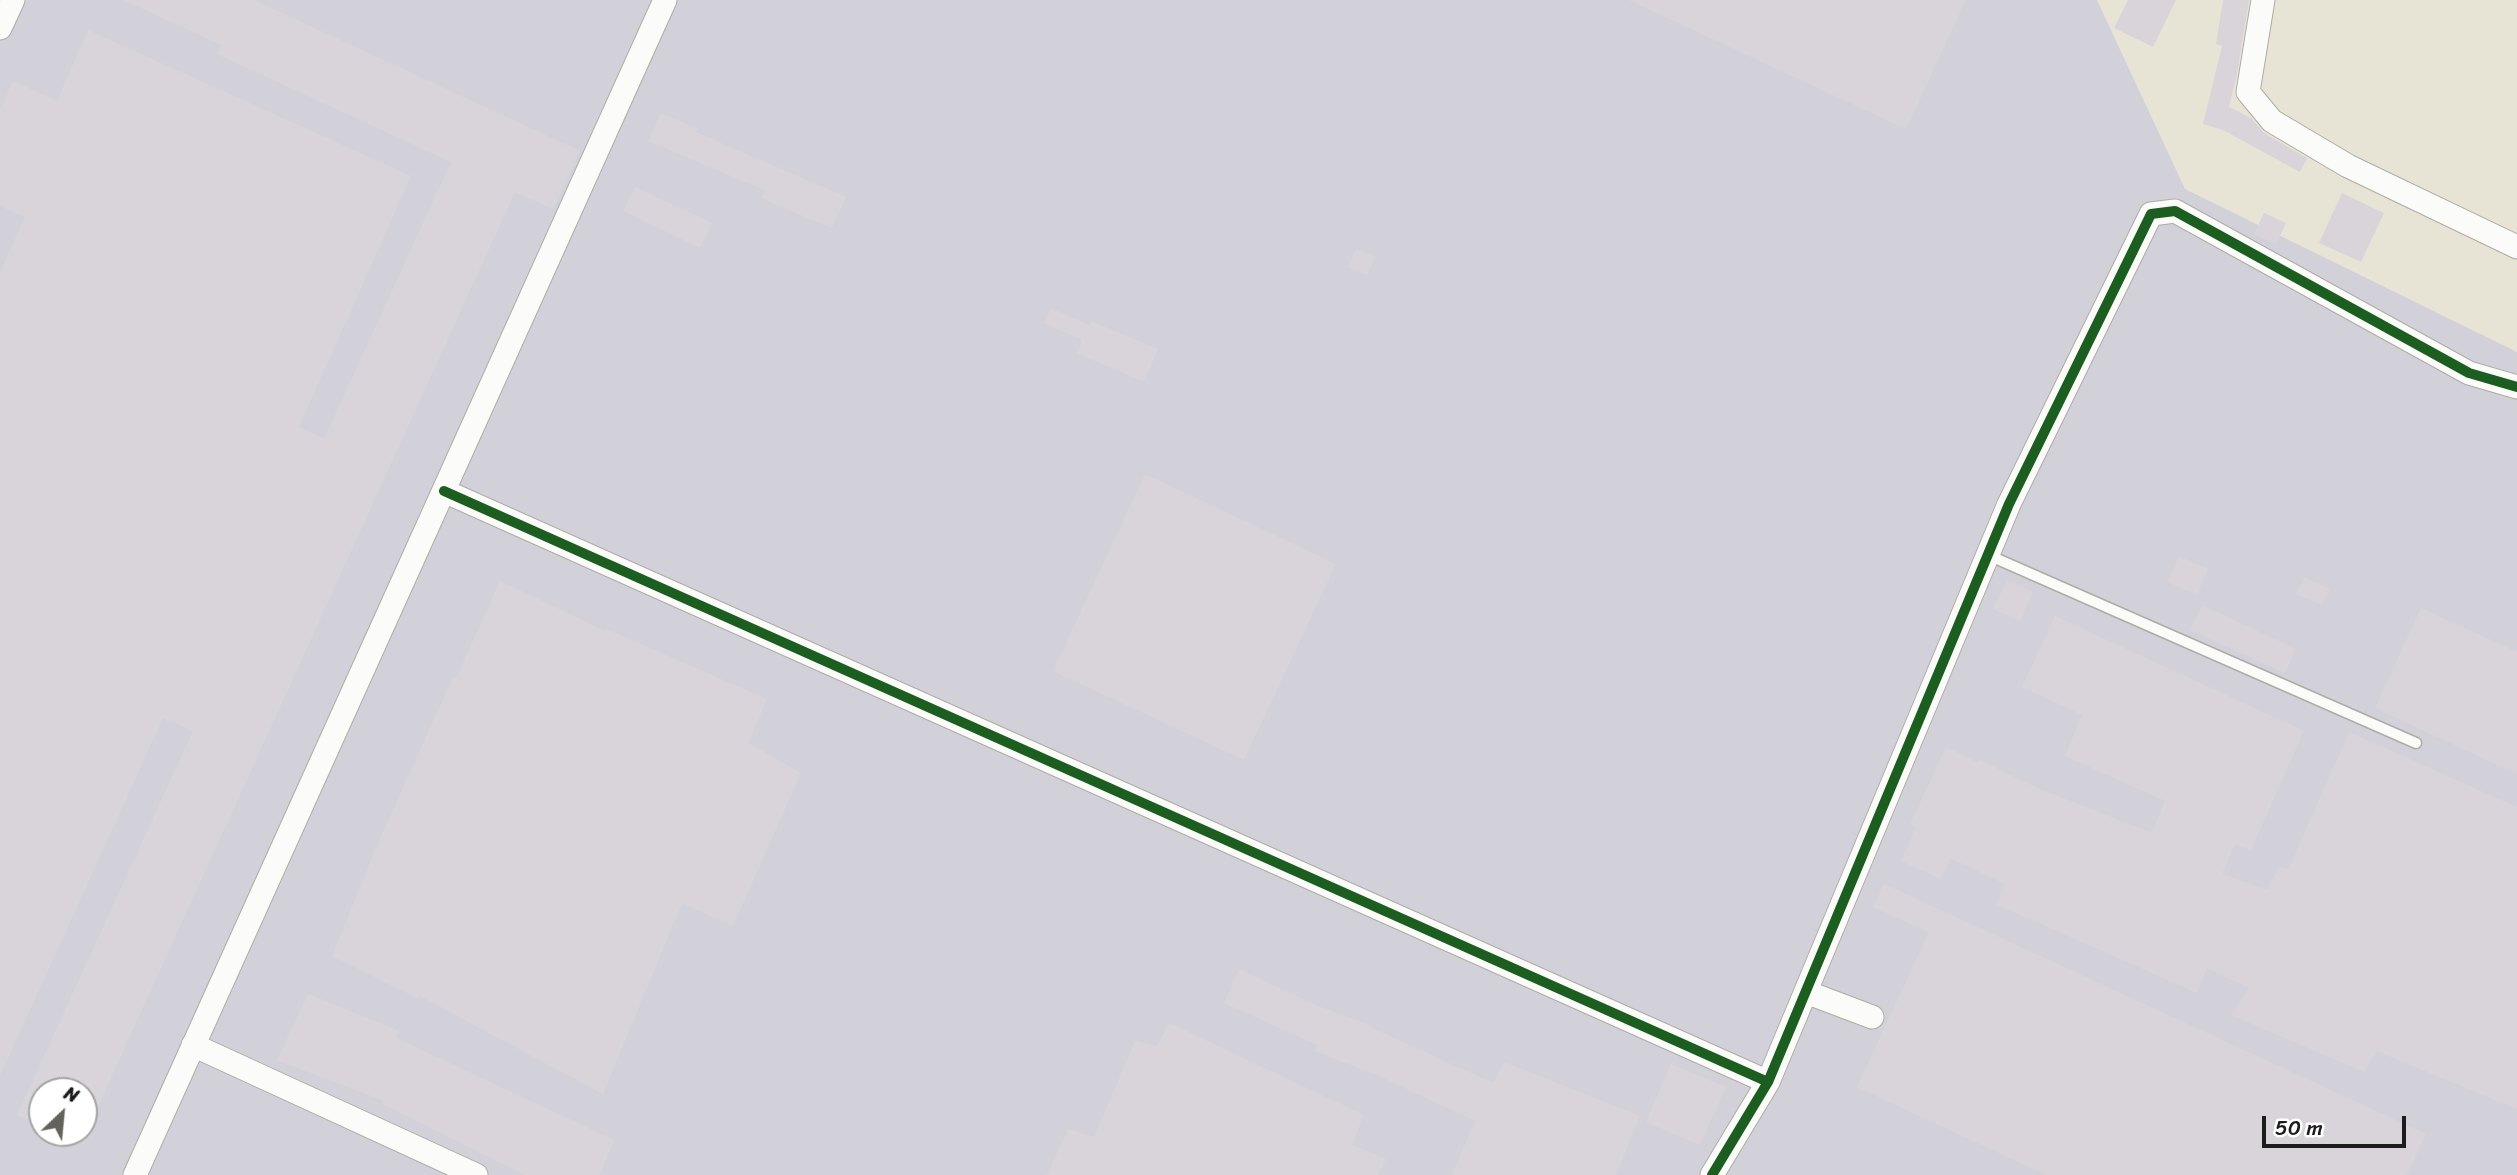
<!DOCTYPE html>
<html>
<head>
<meta charset="utf-8">
<style>
	body { margin:0 }
	#map { position:relative; width:2517px; height:1175px; overflow:hidden; background:#e7e4d6; font-family:Sriracha,sans-serif }
	canvas { display:block }
	.north { position:absolute; left:28px; top:1077px; width:70px; height:70px; box-sizing:border-box; background:#fff; border:2px solid #a4a4a4; border-radius:50%; rotate:26deg; font-size:19px; font-weight:700; line-height:28px; text-align:center; color:#1c1c1c }
	.north::after { content:''; display:block; margin:auto; width:24px; height:32px; background:#63625d; clip-path:polygon(50% 0,100% 100%,50% 72%,0 100%) }
	.scale { position:absolute; left:2262px; top:1116px; width:144px; height:32px; box-sizing:border-box; border:4px solid #1c1c1c; border-top:0; padding-left:9px; font-size:21px; line-height:24px; white-space:nowrap; color:#1c1c1c; -webkit-text-stroke:5px #fff; paint-order:stroke }
</style>
</head>
<body>
<div id="map">
<canvas width="2517" height="1175"></canvas>
<div class="north">N</div>
<div class="scale">50 m</div>
</div>
<script>
const ctx = document.querySelector('canvas').getContext('2d');
ctx.lineJoin = 'round';
function fillPath(path, color) { ctx.fillStyle = color; ctx.fill(path, 'evenodd'); }
const toPath = rows => new Path2D(rows.map(r => 'M' + r).join(''));
function stroke(path, color, width, dash) { ctx.strokeStyle = color; ctx.lineWidth = width; ctx.lineCap = dash ? 'butt' : 'round'; ctx.setLineDash(dash || []); ctx.stroke(path); }
fillPath(toPath([
	[0,0,2097,0,2185,189,2517,352,2517,1175,0,1175],
	[42,1091,84,1091,84,1133,42,1133]
]), '#d2d1da');
fillPath(toPath([
	[124,0,254,0,580,151,553,209,515,192,84,1137,84,1091,42,1091,42,1126,17,1115,193,731,163,718,0,1076,0,272,25,217,0,206,0,110,13,81,57,101,88,30,411,176,299,427,324,439,451,162,217,54,221,45],
	[1629,0,1966,0,1906,129],
	[2128,0,2176,0,2153,47,2114,28],
	[2223,0,2249,0,2237,74,2229,107,2251,118,2264,133,2307,158,2300,172,2223,130,2203,124,2222,46,2216,44],
	[661,113,698,129,696,132,846,197,832,228,761,198,765,190,648,141],
	[635,187,712,223,700,248,623,211],
	[2342,193,2384,213,2361,262,2319,243],
	[2264,213,2286,223,2276,244,2254,234],
	[1356,249,1375,257,1367,275,1348,267],
	[1051,308,1089,325,1091,321,1158,349,1144,382,1077,353,1082,340,1044,323],
	[1145,474,1336,564,1244,760,1053,671],
	[2179,556,2208,569,2197,595,2168,582],
	[2304,577,2330,589,2322,605,2296,594],
	[2007,580,2033,592,2020,621,1993,609],
	[500,581,605,631,606,629,767,699,748,743,801,773,733,926,682,903,603,1094,418,995,417,998,332,956,378,843,453,677,456,678],
	[2202,605,2296,649,2285,673,2190,630],
	[2421,608,2517,652,2517,774,2375,708],
	[2055,616,2304,731,2251,850,2235,844,2222,874,2267,890,2279,866,2288,870,2349,732,2517,807,2517,1109,2377,1051,2364,1072,2231,1015,2249,988,2207,968,2197,993,1996,904,2005,884,1950,858,1941,879,1901,861,1916,827,1910,824,1946,747,1978,763,1980,760,2035,787,2152,833,2165,801,2065,756,2082,715,2022,687],
	[1884,884,2426,1134,2407,1175,2046,1175,1857,1087,1929,932,1873,907],
	[1239,969,1313,1004,1372,1026,1372,1028,1493,1083,1504,1062,1640,1116,1616,1175,1452,1175,1475,1121,1377,1075,1315,1051,1317,1045,1224,1003],
	[308,994,399,1031,396,1038,614,1140,600,1175,525,1175,383,1104,384,1101,277,1060],
	[1169,1023,1364,1115,1352,1145,1386,1159,1378,1175,1047,1175,1068,1129,1094,1137,1135,1041,1157,1046],
	[1671,1064,1726,1087,1700,1145,1646,1122]
]), '#d8d4da');
const lane = toPath([
	[1988,555,2416,743]
]);
const street = toPath([
	[2263,0,2248,92,2272,121,2348,166,2517,247],
	[0,28,13,0],
	[444,491,1768,1082],
	[1806,992,1872,1017],
	[193,1045,476,1175],
	[135,1175,665,0],
	[1712,1175,1768,1082,2009,504,2151,214,2175,211,2469,373,2517,387]
]);
stroke(lane, '#aeaca4', 13);
stroke(street, '#aeaca4', 25);
stroke(lane, '#fbfbf9', 10);
stroke(street, '#fbfbf9', 23);
stroke(toPath([
	[444,491,1768,1082],
	[1712,1175,1768,1082,2009,504,2151,214,2175,211,2469,373,2517,387]
]), '#1b5e20', 10);
</script>
</body>
</html>
